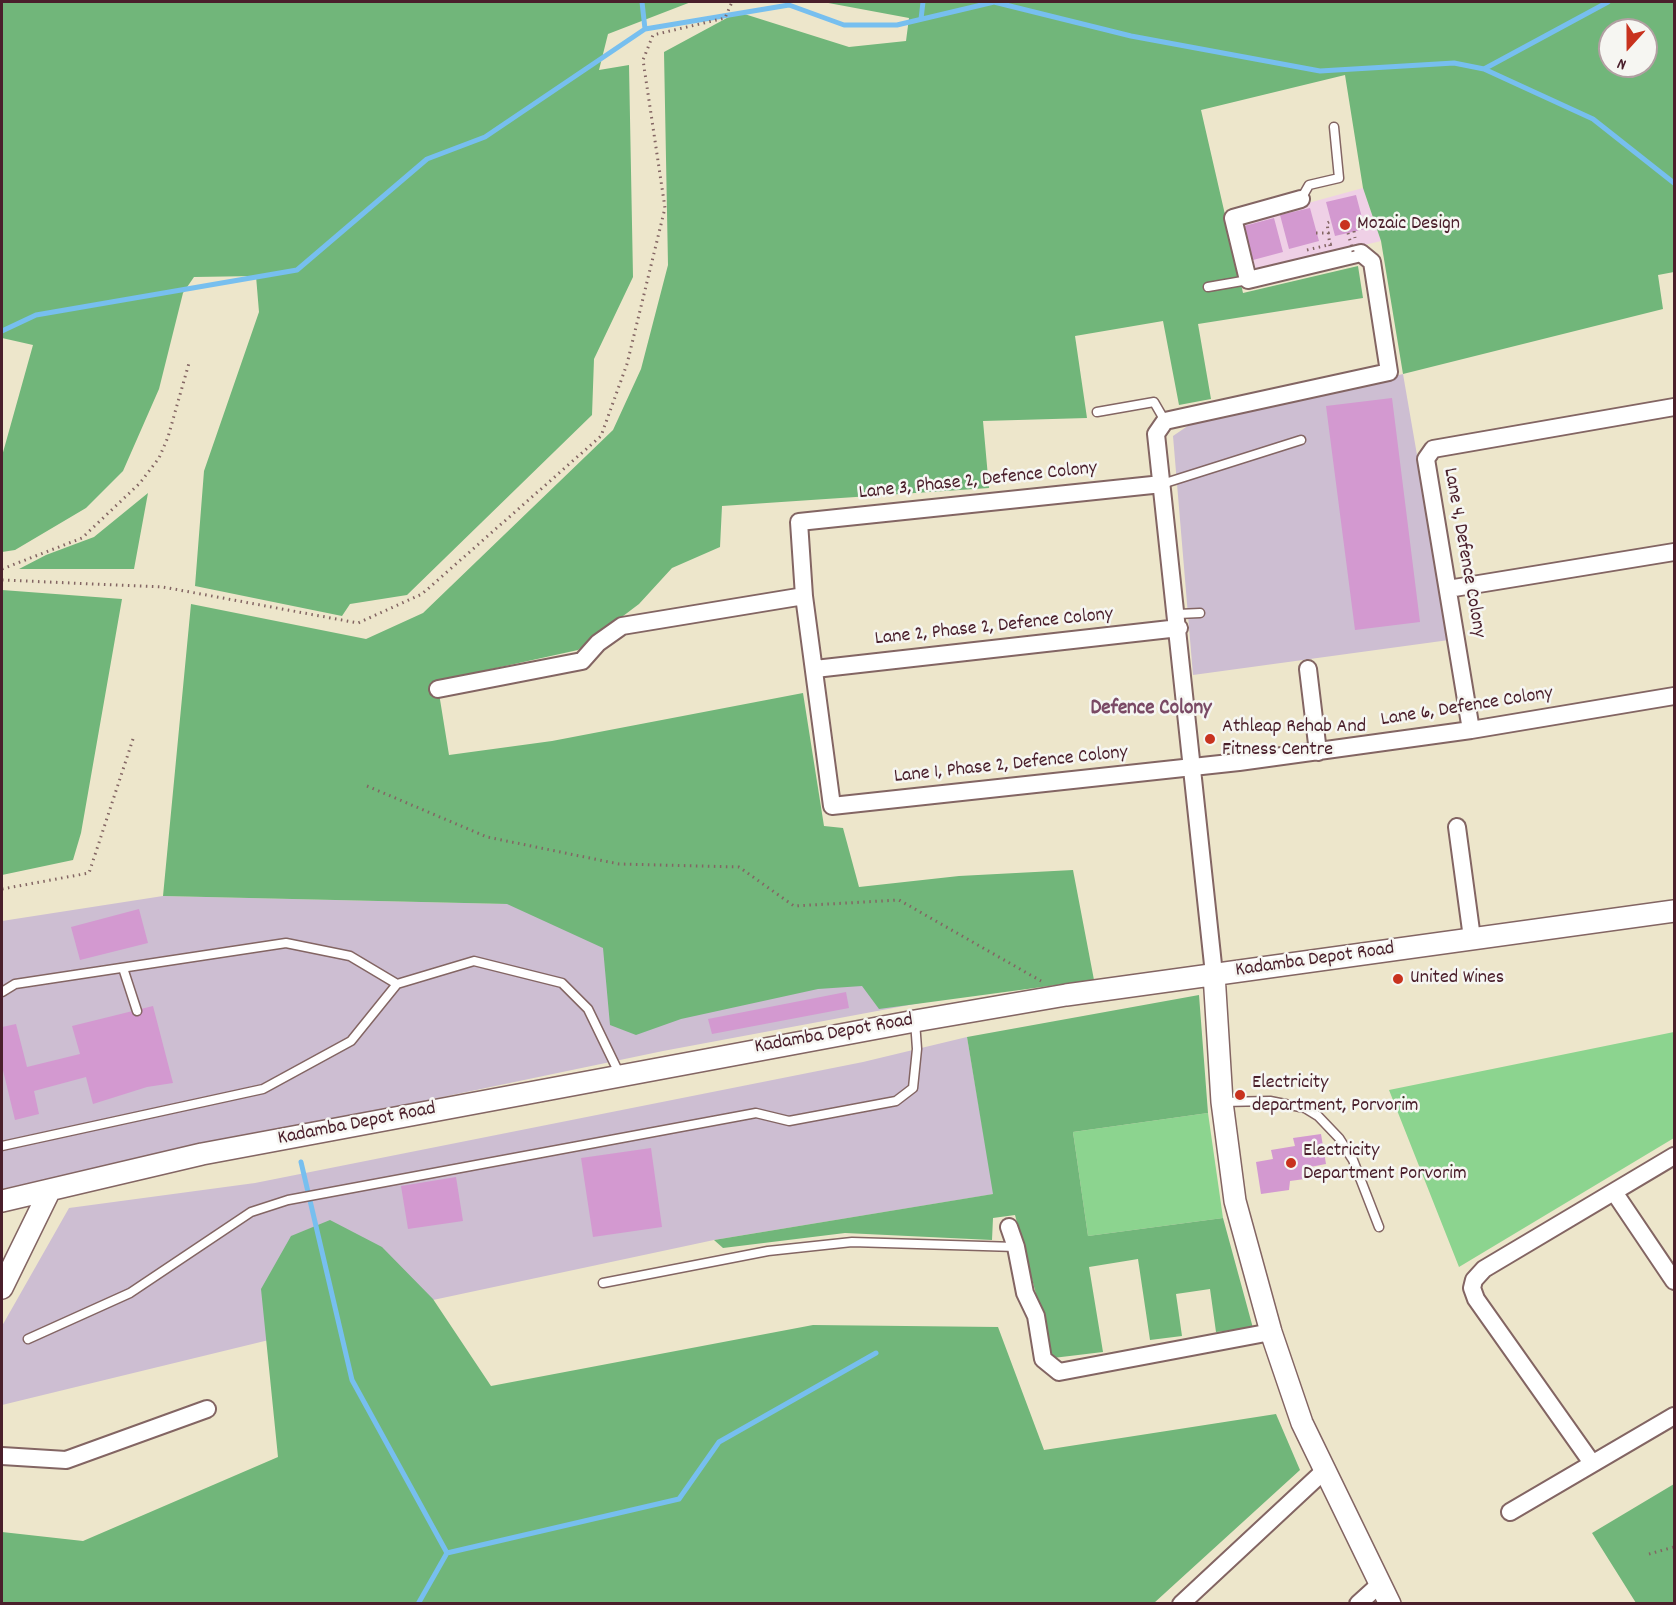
<!DOCTYPE html>
<html>
<head>
<meta charset="utf-8">
<style>
	body { margin:0 }
	#map { position:relative; width:1676px; height:1605px; overflow:hidden; background:#ede6cb; font-family:Dekko,sans-serif }
	canvas { display:block }
	.frame { position:absolute; inset:0; border:3px solid #4a1f2b; pointer-events:none }
	.north { position:absolute; left:1598px; top:18px; width:60px; height:60px; box-sizing:border-box; background:#f6f6f2; border:2px solid #b1a0a2; border-radius:50%; rotate:201deg; font-size:16px; font-weight:700; line-height:24px; text-align:center; color:#4a1f2b }
	.north::after { content:''; display:block; margin:auto; width:21px; height:27px; background:#c8321e; clip-path:polygon(50% 0,100% 100%,50% 72%,0 100%) }
</style>
</head>
<body>
<div id="map">
<canvas width="1676" height="1605"></canvas>
<div class="frame"></div>
<div class="north">N</div>
</div>
<script>
const ctx = document.querySelector('canvas').getContext('2d');
ctx.lineJoin = 'round';
function fillPath(path, color) { ctx.fillStyle = color; ctx.fill(path, 'evenodd'); }
const toPath = rows => new Path2D(rows.map(r => 'M' + r).join(''));
function stroke(path, color, width, dash) { ctx.strokeStyle = color; ctx.lineWidth = width; ctx.lineCap = dash ? 'butt' : 'round'; ctx.setLineDash(dash || []); ctx.stroke(path); }
function label(font, color, halo, rows, align = 'center') {
  ctx.font = font + ' Dekko,sans-serif'; ctx.lineWidth = 5; ctx.setLineDash([]); ctx.textBaseline = 'middle'; ctx.strokeStyle = halo; ctx.fillStyle = color; for (const [text, x, y, turn = 0] of rows) {
    ctx.save(); ctx.translate(x, y); ctx.rotate((+turn || 0) * Math.PI / 180); ctx.textAlign = isNaN(turn) ? turn : align; if (halo) ctx.strokeText(text, 0, 0); ctx.fillText(text, 0, 0); ctx.restore();
  }
}
fillPath(toPath([
	[1363,188,1381,241,1253,272,1239,222]
]), '#efd0e6');
fillPath(toPath([
	[1403,374,1449,640,1193,675,1173,436,1192,423],
	[892,887,920,1003,663,1051,2,1189,2,921,163,896,507,904],
	[967,1037,994,1194,714,1240,433,1300,2,1405,2,1326,69,1208,255,1183,863,1062]
]), '#cdbed2');
fillPath(toPath([
	[1674,1032,1674,1138,1459,1267,1389,1090],
	[1208,1113,1223,1218,1088,1236,1073,1132]
]), '#8cd48f');
fillPath(toPath([
	[2,2,691,2,608,34,599,70,629,65,633,277,594,359,592,415,407,595,350,604,342,616,195,586,204,471,259,312,256,276,194,277,183,293,159,389,123,471,86,508,15,550,2,552,2,456,33,345,2,338],
	[823,2,1674,2,1674,272,1658,275,1663,309,1403,374,1381,241,1363,188,1345,75,1201,110,1243,293,1358,266,1363,298,1198,324,1211,399,1179,405,1163,321,1075,336,1087,418,983,421,989,488,722,506,720,547,672,568,639,604,578,650,437,681,449,755,552,741,803,693,824,826,843,828,859,887,959,876,1073,870,1094,980,879,1009,862,986,818,989,681,1019,636,1035,610,1025,603,948,507,904,163,896,191,604,366,639,423,613,613,430,641,369,668,265,664,52,738,12,849,47,906,41,909,18],
	[1610,30,1646,30,1646,66,1610,66],
	[148,493,134,569,19,569,46,555,94,537],
	[2,590,122,599,81,833,73,860,2,875],
	[1199,995,1208,1113,1073,1132,1088,1236,1223,1218,1253,1328,1216,1332,1210,1289,1176,1294,1182,1336,1150,1340,1138,1259,1089,1267,1103,1352,1053,1358,1015,1215,993,1218,992,1240,845,1233,723,1248,714,1240,993,1194,967,1037],
	[330,1220,382,1247,433,1299,491,1386,813,1325,998,1327,1044,1450,1276,1414,1300,1470,1154,1603,2,1603,2,1532,83,1541,278,1457,261,1289,291,1236],
	[1674,1484,1674,1603,1636,1603,1592,1533]
]), '#71b67a');
stroke(toPath([
	[642,2,645,29],
	[921,19,923,2],
	[1484,69,1608,2],
	[2,331,36,315,297,270,427,159,485,137,645,29,789,5,844,25,897,25,994,2,1131,36,1320,71,1454,63,1484,69,1593,119,1674,183],
	[301,1162,352,1380,447,1553],
	[418,1604,447,1553,679,1499,719,1442,876,1353]
]), '#77bfef', 5);
fillPath(toPath([
	[1356,195,1365,229,1335,236,1326,202],
	[1310,208,1319,241,1289,249,1280,215],
	[1274,218,1283,252,1253,260,1244,226],
	[1392,398,1420,622,1355,630,1326,406],
	[139,909,148,943,80,960,71,927],
	[846,992,849,1008,712,1034,708,1019],
	[153,1006,173,1083,147,1087,93,1104,86,1077,34,1091,39,1114,15,1120,2,1066,2,1027,16,1024,27,1067,80,1054,72,1026],
	[1321,1134,1326,1164,1310,1167,1312,1178,1290,1181,1289,1190,1261,1194,1256,1162,1273,1159,1271,1150,1295,1146,1293,1138],
	[651,1148,662,1227,593,1237,581,1158],
	[456,1177,463,1221,408,1229,401,1186]
]), '#d399d0');
const service = toPath([
	[1301,199,1309,185,1339,178,1334,127],
	[1208,287,1248,280],
	[1097,412,1154,402,1165,421],
	[1162,484,1301,440],
	[1178,614,1200,613],
	[123,968,137,1011],
	[2,992,15,984,286,943,350,956,397,984,474,961,562,983,588,1009,620,1075],
	[1223,1102,1270,1101,1305,1108,1318,1116,1339,1138,1353,1160,1379,1227],
	[2,1146,263,1089,351,1041,397,984],
	[603,1283,768,1251,852,1242,1016,1247],
	[28,1339,130,1293,251,1212,288,1200,756,1113,789,1121,896,1101,913,1088,917,1049,915,1021]
]);
const minor = toPath([
	[1162,484,799,522,804,596,832,806,1239,762,1471,730,1674,696],
	[1448,589,1674,552],
	[815,669,1179,628],
	[1308,669,1318,752],
	[438,689,582,661,598,643,622,626,804,596],
	[1471,730,1426,459,1433,449,1674,407],
	[1457,827,1472,938],
	[1214,974,1156,434,1165,421,1389,372,1372,262,1361,253,1248,280,1233,218,1301,199],
	[1614,1192,1674,1281],
	[1009,1227,1016,1247,1025,1293,1036,1316,1043,1359,1059,1372,1271,1332],
	[2,1456,66,1460,207,1409],
	[1592,1463,1476,1299,1472,1288,1474,1280,1484,1269,1674,1156],
	[1510,1512,1674,1416],
	[1181,1604,1324,1471],
	[1358,1604,1379,1585]
]);
const tertiary = toPath([
	[1214,974,1222,1102,1235,1201,1271,1332,1302,1423,1390,1604],
	[2,1201,202,1154,915,1021,1066,995,1674,911],
	[2,1288,50,1190]
]);
stroke(service, '#836563', 11);
stroke(minor, '#836563', 20);
stroke(tertiary, '#836563', 24);
stroke(toPath([
	[1354,231,1355,238],
	[1316,233,1330,233],
	[1330,246,1327,223,1331,221],
	[2,569,82,538,140,483,159,458,168,437,189,363],
	[2,580,163,587,358,623,422,594,601,436,627,364,665,208,643,60,653,35,725,18,732,2],
	[367,786,487,837,619,864,739,867,794,906,899,900,1041,981],
	[2,889,89,873,133,739],
	[1649,1554,1674,1547]
]), '#836563', 3, [1.5, 4.5]);
stroke(service, '#fff', 8);
stroke(minor, '#fff', 16);
stroke(tertiary, '#fff', 21);
stroke(toPath([
	[1348,233,1354,255],
	[1307,250,1332,244]
]), '#836563', 3, [1.5, 4.5]);
for (const [x, y, r, color] of [
	[1345,225,6,"#c8321e"],
	[1210,739,6,"#c8321e"],
	[1398,979,6,"#c8321e"],
	[1240,1095,6,"#c8321e"],
	[1291,1163,6,"#c8321e"]
]) { const dot = new Path2D(); dot.arc(x, y, r, 0, 2 * Math.PI); ctx.fillStyle = color; ctx.fill(dot); stroke(dot, '#f6f6f2', 2); }
label('20px', '#4a1f2b', '#f6f6f2', [
	["Mozaic Design",1357,225],
	["Athleap Rehab And",1222,728],
	["Fitness Centre",1222,751],
	["United Wines",1410,979],
	["Electricity",1252,1084],
	["department, Porvorim",1252,1107],
	["Electricity",1303,1152],
	["Department Porvorim",1303,1175]
], 'left');
label('20px', '#4a1f2b', '#f6f6f2', [
	["Lane 3, Phase 2, Defence Colony",978,482,-6],
	["Lane 4, Defence Colony",1463,553,80],
	["Lane 2, Phase 2, Defence Colony",994,628,-6],
	["Lane 6, Defence Colony",1467,708,-9],
	["Lane 1, Phase 2, Defence Colony",1011,766,-6],
	["Kadamba Depot Road",1315,961,-8],
	["Kadamba Depot Road",834,1035,-10],
	["Kadamba Depot Road",357,1125,-11]
]);
label('bold 21px', '#7a4a65', '#f6f6f2', [
	["Defence Colony",1151,710]
]);
</script>
</body>
</html>
